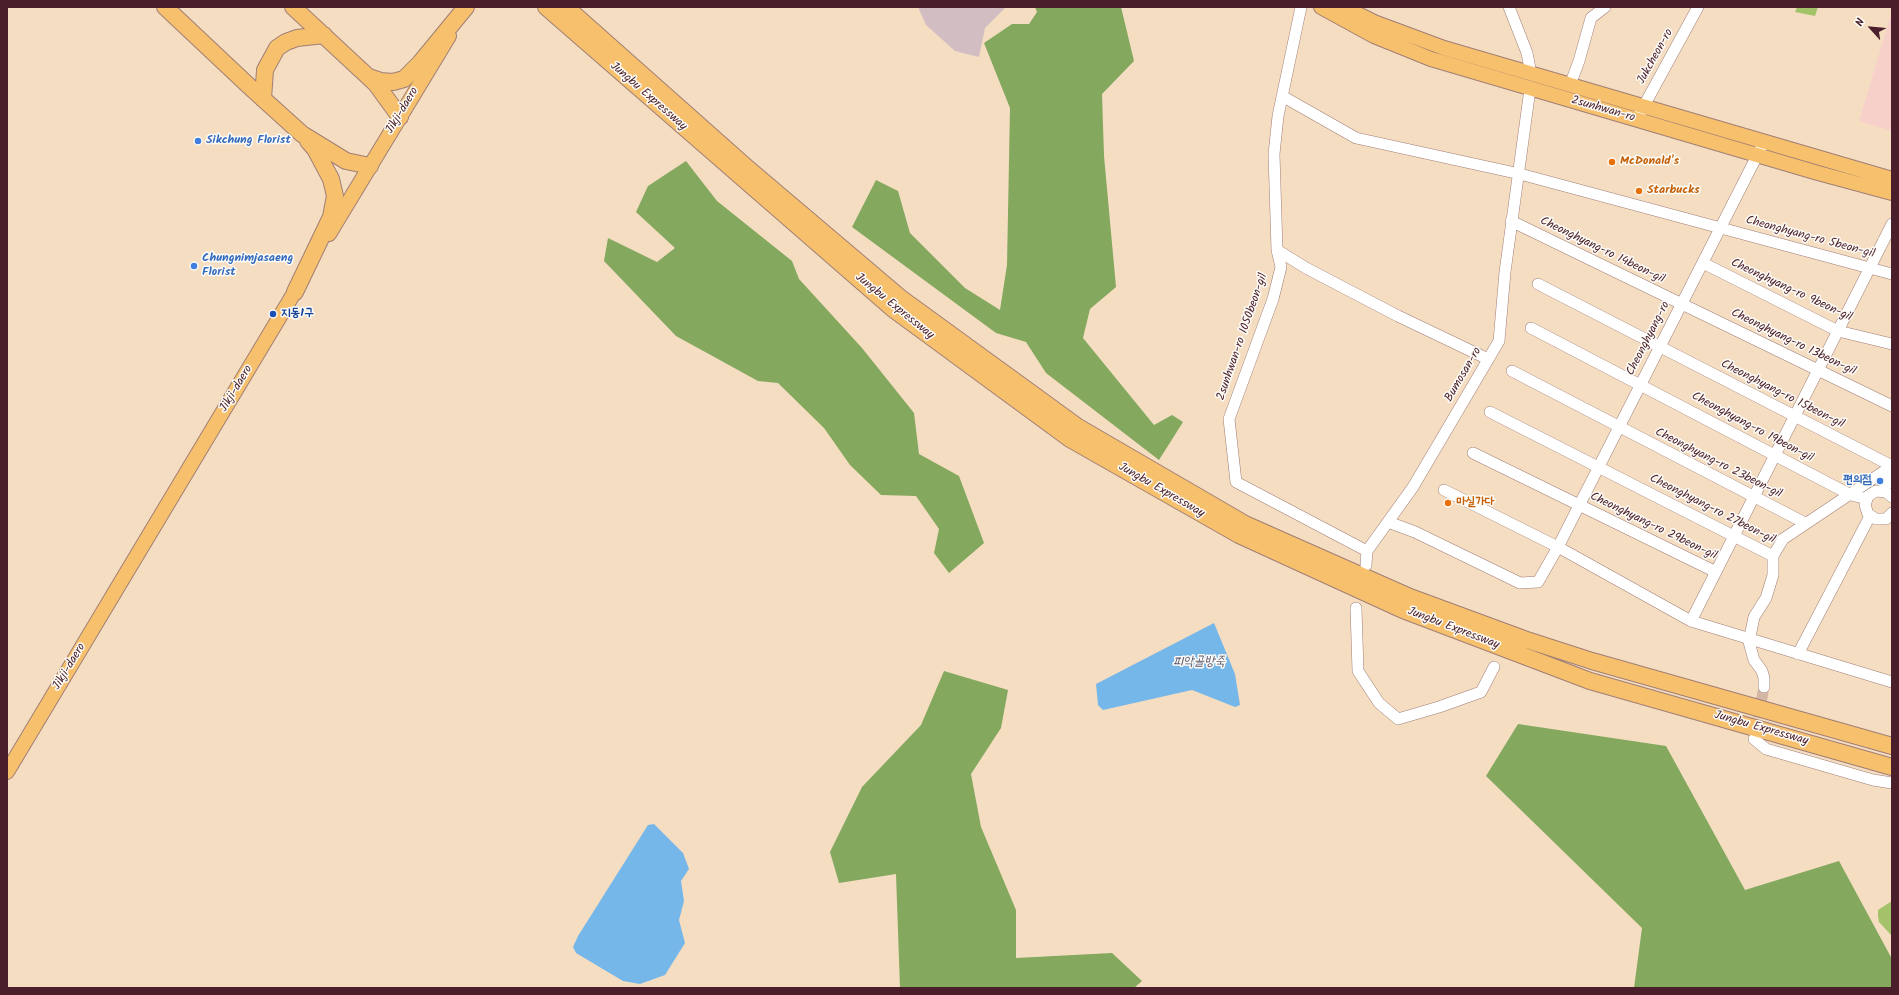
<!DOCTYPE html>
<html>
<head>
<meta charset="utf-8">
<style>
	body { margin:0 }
	#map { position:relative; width:1899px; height:995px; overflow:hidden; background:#f5ddc2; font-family:Kalam,sans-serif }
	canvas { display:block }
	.frame { position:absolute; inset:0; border:8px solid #4a1f2b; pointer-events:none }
	.north { position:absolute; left:1851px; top:8px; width:40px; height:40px; -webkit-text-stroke:3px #fdfcf7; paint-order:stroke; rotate:297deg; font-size:11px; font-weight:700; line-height:16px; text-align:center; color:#4a1f2b }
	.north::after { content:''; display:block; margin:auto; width:14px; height:18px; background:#4a1f2b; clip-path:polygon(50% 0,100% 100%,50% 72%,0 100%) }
</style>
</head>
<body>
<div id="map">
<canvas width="1899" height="995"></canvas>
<div class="frame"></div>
<div class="north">N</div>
</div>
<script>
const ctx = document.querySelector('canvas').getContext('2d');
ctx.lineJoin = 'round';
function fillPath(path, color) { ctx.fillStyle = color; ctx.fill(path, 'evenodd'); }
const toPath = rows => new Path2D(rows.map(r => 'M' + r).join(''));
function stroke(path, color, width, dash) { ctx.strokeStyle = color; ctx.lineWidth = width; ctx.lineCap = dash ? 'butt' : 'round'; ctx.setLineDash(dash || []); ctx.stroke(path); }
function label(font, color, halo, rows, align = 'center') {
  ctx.font = font + ' Kalam,"Poor Story",sans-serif'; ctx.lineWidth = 3; ctx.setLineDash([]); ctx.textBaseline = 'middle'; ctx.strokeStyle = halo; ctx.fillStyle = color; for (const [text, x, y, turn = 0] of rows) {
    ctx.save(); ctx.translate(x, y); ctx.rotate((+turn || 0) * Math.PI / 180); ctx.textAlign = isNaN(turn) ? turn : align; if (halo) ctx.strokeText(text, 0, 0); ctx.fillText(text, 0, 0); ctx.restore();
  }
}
fillPath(toPath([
	[1892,11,1892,131,1859,121]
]), '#f7d0ca');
fillPath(toPath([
	[918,7,1006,7,985,28,979,57,955,51,926,25]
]), '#d2bec2');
fillPath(toPath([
	[1797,7,1818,7,1815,16,1795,12],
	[1892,901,1892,936,1879,922,1878,916,1878,910]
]), '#a4c26a');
fillPath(toPath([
	[1035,7,1121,7,1134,61,1102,94,1104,156,1116,287,1090,309,1083,338,1154,425,1172,415,1183,422,1159,460,1046,373,1026,342,996,333,852,227,876,180,898,191,910,233,965,288,1000,310,1007,265,1010,108,984,43,1012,24,1029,24,1037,12],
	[686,161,717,201,792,261,799,279,862,348,914,413,919,454,959,476,984,543,949,573,934,553,939,529,916,496,881,495,850,465,824,428,778,383,758,381,676,336,604,261,608,238,657,262,675,248,636,212,648,186],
	[944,671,1008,690,1001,728,971,774,981,827,1016,910,1016,958,1112,953,1142,981,1134,988,900,988,896,874,839,883,830,852,862,787,921,725],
	[1518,724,1666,746,1745,890,1839,861,1892,959,1892,988,1634,988,1642,928,1486,776]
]), '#83a85e');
fillPath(toPath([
	[1214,623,1235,674,1240,705,1235,707,1192,690,1103,710,1098,705,1096,684],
	[654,824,683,853,689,869,681,881,684,901,679,920,685,943,665,975,640,984,623,981,576,953,573,947,578,936,648,825]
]), '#76b7ea');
stroke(toPath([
	[1755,734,1764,687]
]), '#d3b7a4', 11, [11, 5.5]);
const minor = toPath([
	[1301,7,1278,116,1274,154,1277,250,1281,267,1273,299,1229,419,1236,482,1367,551],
	[1509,7,1527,53,1531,74],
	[1570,85,1579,61,1591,18,1605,7],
	[1282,96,1356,138,1520,174,1892,274],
	[1640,113,1698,7],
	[1511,221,1892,406],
	[1277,250,1306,268,1398,316,1488,359],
	[1703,263,1838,331,1892,344],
	[1538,284,1892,466],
	[1531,328,1851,495,1867,499],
	[1512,371,1805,523],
	[1490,412,1773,556],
	[1473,453,1716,572],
	[1444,490,1558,547,1691,621,1892,682],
	[1883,491,1892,474],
	[1892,497,1886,492,1876,491,1868,496,1865,505,1868,514,1876,519,1886,519,1892,513],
	[1388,522,1415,532,1520,583,1538,582,1558,547,1761,148],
	[1366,565,1367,551,1413,487,1499,341,1505,272,1530,89],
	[1356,608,1358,671,1379,703,1398,719,1439,707,1481,692,1494,667],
	[1691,621,1892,224],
	[1798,654,1870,516],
	[1764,687,1764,678,1762,671,1754,660,1749,642,1754,617,1766,598,1773,575,1773,556,1783,539,1883,472,1892,469],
	[1754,739,1766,749,1873,780,1892,783]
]);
const major = toPath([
	[1321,7,1374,36,1431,59,1818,173,1892,193],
	[1344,7,1374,22,1444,48,1892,179],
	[329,234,449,36],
	[7,772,300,283]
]);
const highway = toPath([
	[165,7,250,87,302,134,346,161,370,166],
	[293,7,376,84,400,117],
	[546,7,893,309,1070,439,1239,535,1403,610,1590,681,1892,767],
	[566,7,744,165,902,299,1078,427,1245,524,1410,597,1524,639,1592,661,1892,746],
	[369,77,381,81,393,82,404,79,420,63,466,7],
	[263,99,265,70,277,48,286,42,297,38,324,35],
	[295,292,331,217,335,196,331,179,315,149,308,141]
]);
stroke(minor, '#a07e76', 12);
stroke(major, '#a07e76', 16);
stroke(highway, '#a07e76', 18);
stroke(minor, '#fff', 11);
stroke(major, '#f7c06c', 14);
stroke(highway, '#f7c06c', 16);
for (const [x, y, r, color] of [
	[198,141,4,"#3f7fe0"],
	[1612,162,4,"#e8710a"],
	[1639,191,4,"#e8710a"],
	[194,266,4,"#3f7fe0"],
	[273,314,4,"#1a4fb4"],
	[1880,481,4,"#3f7fe0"],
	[1448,503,4,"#e8710a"]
]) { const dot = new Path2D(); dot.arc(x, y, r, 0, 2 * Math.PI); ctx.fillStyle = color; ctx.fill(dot); stroke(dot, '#fdfcf7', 1.5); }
label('12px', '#4a1f2b', '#fdfcf7', [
	["Jukcheon-ro",1656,57,-61],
	["Jungbu Expressway",648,97,41],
	["2sunhwan-ro",1603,110,16],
	["Jikji-daero",403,111,-59],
	["Cheonghyang-ro 5beon-gil",1810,238,15],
	["Cheonghyang-ro 14beon-gil",1602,251,26],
	["Cheonghyang-ro 9beon-gil",1791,291,25],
	["Jungbu Expressway",894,307,39],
	["2sunhwan-ro 1050beon-gil",1243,337,-71],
	["Cheonghyang-ro",1649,339,-63],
	["Cheonghyang-ro 13beon-gil",1793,343,26],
	["Bumosan-ro",1464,375,-60],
	["Jikji-daero",237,389,-59],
	["Cheonghyang-ro 15beon-gil",1782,395,27],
	["Cheonghyang-ro 19beon-gil",1752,428,28],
	["Cheonghyang-ro 23beon-gil",1718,464,27],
	["Jungbu Expressway",1161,491,30],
	["Cheonghyang-ro 27beon-gil",1712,510,27],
	["Cheonghyang-ro 29beon-gil",1653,527,26],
	["Jungbu Expressway",1453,629,21],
	["Jikji-daero",70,667,-59],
	["Jungbu Expressway",1761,729,16]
]);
label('bold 12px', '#366cbe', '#fdfcf7', [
	["Sikchung Florist",206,141],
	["Chungnimjasaeng",202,259],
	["Florist",202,273],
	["편의점",1872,481,"right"]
], 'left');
label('bold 12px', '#c56008', '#fdfcf7', [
	["McDonald's",1620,162],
	["Starbucks",1647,191],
	["마실가다",1456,503]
], 'left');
label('bold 12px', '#164399', '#fdfcf7', [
	["지동1구",281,314]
], 'left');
label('italic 13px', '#59546e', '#fdfcf7', [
	["피악골방죽",1199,663]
]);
</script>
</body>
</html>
